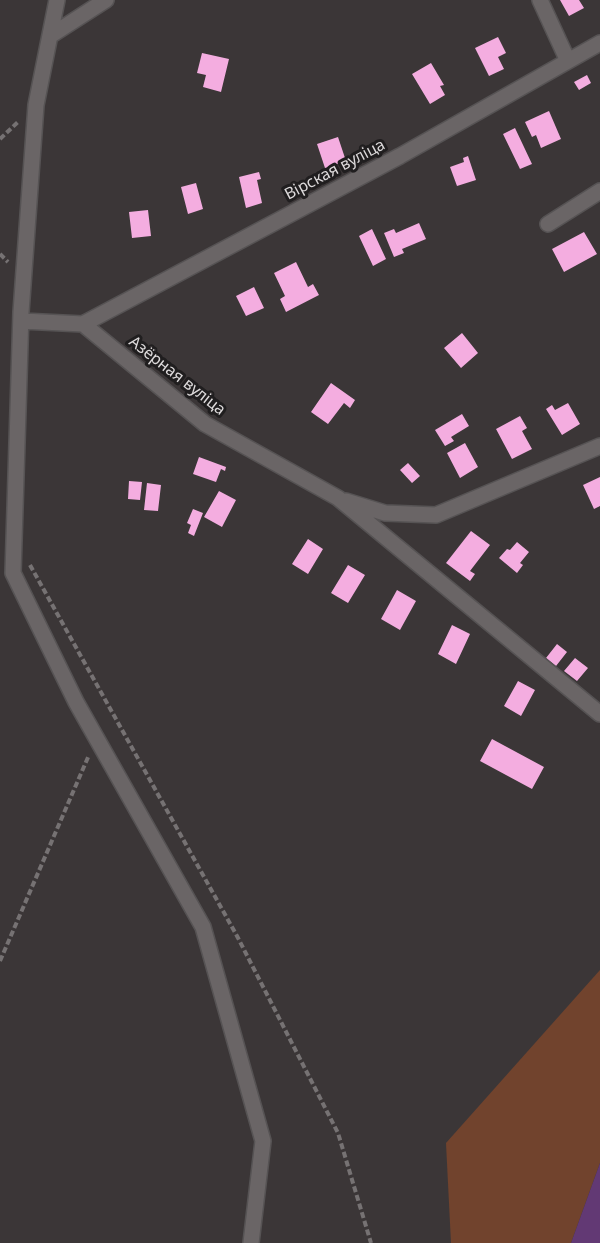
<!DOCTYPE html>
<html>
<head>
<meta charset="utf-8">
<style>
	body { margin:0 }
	canvas { display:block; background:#3b3637 }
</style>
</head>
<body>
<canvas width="600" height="1243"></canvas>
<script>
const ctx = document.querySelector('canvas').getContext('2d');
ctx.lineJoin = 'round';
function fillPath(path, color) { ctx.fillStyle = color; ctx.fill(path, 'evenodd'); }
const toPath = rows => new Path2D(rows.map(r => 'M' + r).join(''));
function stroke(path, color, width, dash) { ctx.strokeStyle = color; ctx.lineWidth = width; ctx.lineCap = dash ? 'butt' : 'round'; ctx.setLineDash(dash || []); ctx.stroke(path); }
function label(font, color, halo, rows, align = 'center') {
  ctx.font = font + ' "Noto Sans",sans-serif'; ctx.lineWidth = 6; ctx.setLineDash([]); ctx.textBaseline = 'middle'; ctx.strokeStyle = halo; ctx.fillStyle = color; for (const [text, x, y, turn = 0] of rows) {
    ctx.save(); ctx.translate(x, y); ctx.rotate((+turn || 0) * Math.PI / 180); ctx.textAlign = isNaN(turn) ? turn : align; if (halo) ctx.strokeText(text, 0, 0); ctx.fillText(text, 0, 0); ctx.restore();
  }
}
fillPath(toPath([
	[600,970,600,1163,571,1243,451,1243,446,1143]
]), '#71432d');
fillPath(toPath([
	[600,1163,600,1243,571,1243]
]), '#623974');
fillPath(toPath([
	[560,0,579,0,584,8,569,16],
	[498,37,506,53,498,57,504,69,489,76,475,48],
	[202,53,229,59,221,92,203,87,206,75,197,73],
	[431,63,444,85,440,86,445,95,430,104,412,74],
	[587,75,591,83,579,90,574,82],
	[549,111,561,139,541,148,536,135,532,137,525,122],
	[515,128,532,164,520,169,503,134],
	[338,137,346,161,325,168,317,144],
	[468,156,476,180,457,186,450,167,464,162,463,158],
	[259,172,261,179,257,180,262,203,246,208,239,177],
	[196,183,203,209,188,214,181,187],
	[148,210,151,236,132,238,129,212],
	[419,223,426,239,402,249,404,253,394,257,384,233,394,229,396,233],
	[372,229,386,259,373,266,359,236],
	[584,232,597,254,564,272,552,249],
	[296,262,308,287,313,284,319,295,286,312,280,299,285,296,274,273],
	[254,287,264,308,246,316,236,296],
	[462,333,478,353,461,368,444,348],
	[331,383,355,400,350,408,344,403,328,424,311,412],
	[568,403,580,424,562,435,546,409,552,405,555,410],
	[462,414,469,426,451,437,454,441,445,446,435,430],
	[520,416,527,428,522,431,532,449,512,459,496,429],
	[465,443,478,467,460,478,447,453],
	[199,457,226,467,225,471,221,469,216,482,193,474],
	[408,463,420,476,412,483,400,470],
	[600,477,600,506,594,509,583,485],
	[129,481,142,482,140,500,128,499],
	[147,483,161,485,158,511,144,510],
	[219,491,236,500,222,527,204,517],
	[193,509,203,513,194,536,188,533,191,525,187,523],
	[471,531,490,545,470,571,475,574,470,581,446,563],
	[308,539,323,549,308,574,292,564],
	[517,542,529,552,520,563,523,565,517,573,499,558,507,549,510,550],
	[348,565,365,575,348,603,331,593],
	[397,590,416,601,400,630,381,619],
	[452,625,470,634,456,664,438,654],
	[557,644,567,652,556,666,546,658],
	[575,658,588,668,577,681,564,671],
	[518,681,535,690,521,716,504,706],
	[492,739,544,767,532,789,480,761]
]), '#f4ade0');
const street = toPath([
	[57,0,36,105,21,312,13,573,76,702,203,927,263,1141,251,1243],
	[540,0,568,61],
	[50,36,106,0],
	[548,224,600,191],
	[22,321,83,324,205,424,338,498,600,714],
	[83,324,400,156,600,43],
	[346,501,385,513,436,515,600,446]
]);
stroke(street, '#565354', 18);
stroke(toPath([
	[0,139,19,121],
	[0,254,8,262],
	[30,565,237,936,338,1133,371,1243],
	[0,961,89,755]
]), '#767273', 4, [6, 3]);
stroke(street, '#6a6566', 15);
label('16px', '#dddadb', '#201e1f', [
	["Вірская вуліца",335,170,-28],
	["Азёрная вуліца",177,376,38]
]);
</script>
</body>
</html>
